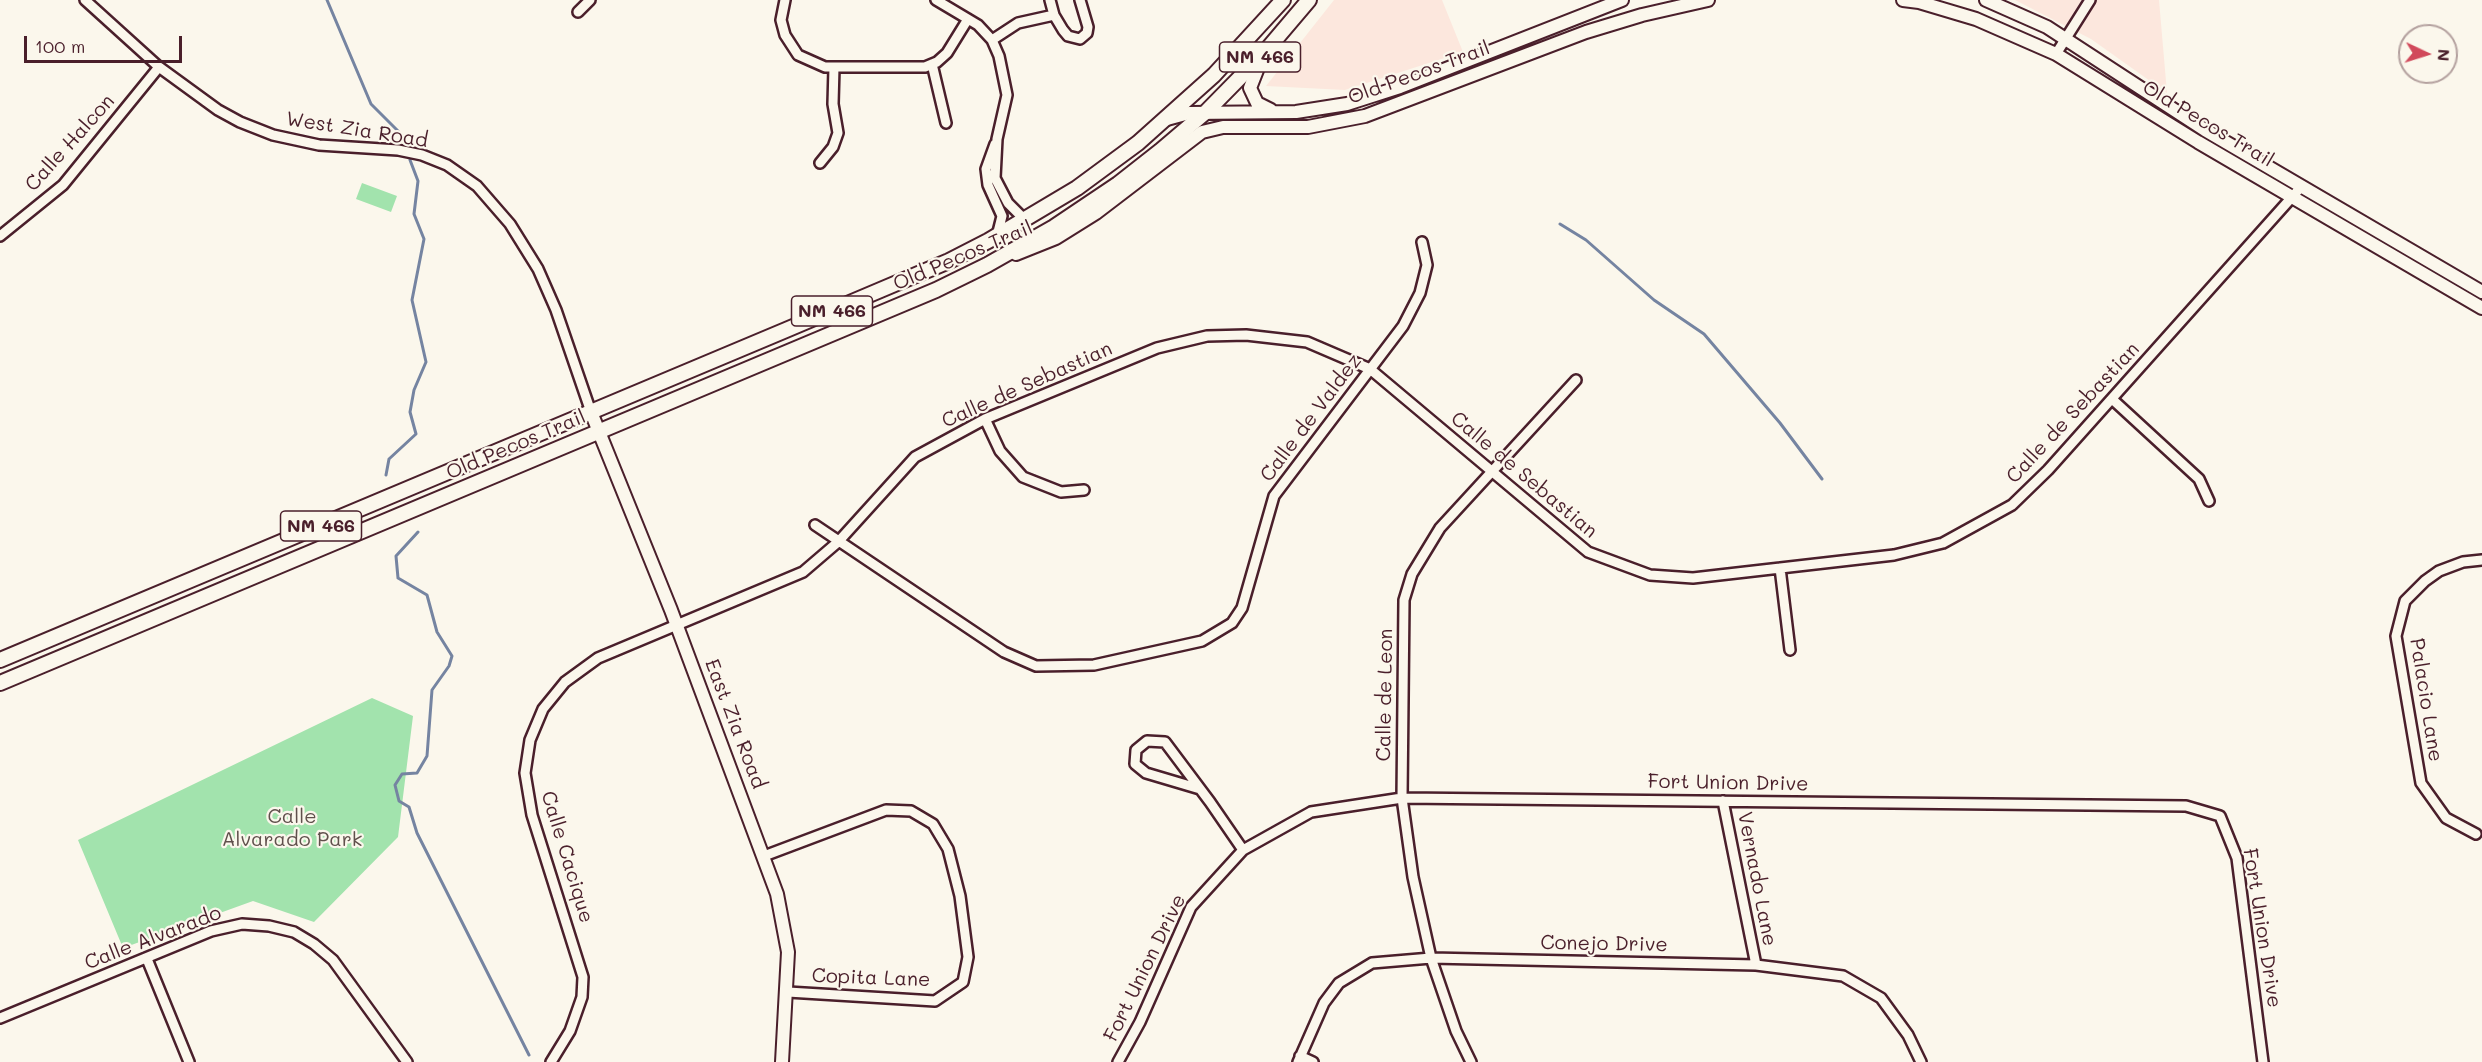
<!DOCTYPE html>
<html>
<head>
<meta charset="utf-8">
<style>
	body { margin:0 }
	#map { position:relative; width:2482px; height:1062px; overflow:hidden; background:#fbf7ec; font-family:Mali,sans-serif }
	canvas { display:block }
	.north { position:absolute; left:2398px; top:24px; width:60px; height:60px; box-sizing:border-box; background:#fbf7ec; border:2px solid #b4a19f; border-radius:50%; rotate:94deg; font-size:16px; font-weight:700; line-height:24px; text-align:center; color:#4a1f2b }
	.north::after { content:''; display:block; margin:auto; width:21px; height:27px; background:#d1495b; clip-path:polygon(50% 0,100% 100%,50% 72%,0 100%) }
	.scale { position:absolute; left:24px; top:36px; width:158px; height:27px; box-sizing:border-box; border:3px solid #4a1f2b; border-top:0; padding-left:8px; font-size:18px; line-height:21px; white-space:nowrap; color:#4a1f2b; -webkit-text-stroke:4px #fbf7ec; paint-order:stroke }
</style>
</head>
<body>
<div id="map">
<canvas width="2482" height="1062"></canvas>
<div class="north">N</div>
<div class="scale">100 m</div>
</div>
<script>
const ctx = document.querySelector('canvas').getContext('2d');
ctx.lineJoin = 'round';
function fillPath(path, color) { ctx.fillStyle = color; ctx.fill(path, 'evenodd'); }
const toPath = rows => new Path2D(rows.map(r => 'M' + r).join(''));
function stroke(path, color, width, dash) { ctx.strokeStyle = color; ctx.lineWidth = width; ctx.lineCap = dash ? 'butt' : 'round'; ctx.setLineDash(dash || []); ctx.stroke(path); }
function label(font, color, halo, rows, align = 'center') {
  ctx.font = font + ' Mali,sans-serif'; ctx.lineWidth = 4.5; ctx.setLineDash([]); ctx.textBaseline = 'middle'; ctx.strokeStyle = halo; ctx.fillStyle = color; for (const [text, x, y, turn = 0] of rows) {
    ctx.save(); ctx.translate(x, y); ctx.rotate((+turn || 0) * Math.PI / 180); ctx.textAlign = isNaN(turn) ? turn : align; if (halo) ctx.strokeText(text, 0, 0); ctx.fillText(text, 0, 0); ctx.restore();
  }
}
fillPath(toPath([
	[1334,0,1442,0,1463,52,1345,90,1266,86],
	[2015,0,2159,0,2167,93,2091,39]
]), '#fce7dd');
fillPath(toPath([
	[362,183,397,196,391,212,356,199],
	[372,698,413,716,398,837,314,922,253,901,123,948,78,840]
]), '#a2e3ad');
stroke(toPath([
	[327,0,371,104,404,137],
	[1560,224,1586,240,1654,300,1704,334,1780,423,1822,479],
	[386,475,389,459,416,434,410,412,414,390,426,362,412,300,424,239,414,214,418,181,410,160],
	[418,532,396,556,398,578,427,595,437,632,452,656,449,666,432,690,427,756,417,773,402,774,395,785,399,801,409,807,417,833,529,1055]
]), '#7584a1', 3);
const street = toPath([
	[85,0,159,67,218,110,240,122,273,135,319,145,398,150,422,155,447,165,477,186,510,224,538,269,556,310,591,412],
	[785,0,781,20,785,35,798,55,825,67,925,67,937,62,947,53,968,19],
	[936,0,978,25,992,40,999,56,1007,95,997,139,995,178,1008,203,1026,221],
	[1050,0,1054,15,1063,30,1068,36,1080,39,1087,33,1088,27,1080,0],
	[578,12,590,0],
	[992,40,1018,23,1054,15],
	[2056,54,2090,0],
	[932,64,946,123],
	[995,144,986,169,988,185,1002,216,997,236],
	[820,163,833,147,838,133,833,104,834,67],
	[0,236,63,185,159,67],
	[2112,399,2199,479,2209,501],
	[985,419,1000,451,1023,477,1061,492,1084,490],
	[815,525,1004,652,1036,666,1094,665,1202,641,1232,623,1242,608,1274,496,1403,326,1420,293,1427,265,1422,242],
	[1780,568,1790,650],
	[1200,789,1146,773,1135,764,1136,750,1147,741,1165,742,1210,802,1243,850],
	[1723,801,1756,965],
	[2476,834,2446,818,2421,783,2396,636,2405,601,2425,581,2439,571,2463,562,2482,560],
	[764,856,886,810,911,811,933,824,948,849,960,896,968,957,963,982,935,1001,788,992],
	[147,959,189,1062],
	[0,1018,211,931,242,924,269,926,294,932,314,944,333,960,407,1062],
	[1300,1056,1313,1062],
	[551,1062,570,1031,582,997,583,977,532,815,525,773,530,740,543,709,565,682,598,658,803,572,838,542,915,457,985,419,1157,348,1207,336,1246,335,1307,342,1370,369,1588,552,1650,575,1693,578,1894,555,1943,543,2012,505,2048,470,2301,187],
	[1118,1062,1140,1022,1191,907,1243,850,1311,812,1402,798,2186,806,2220,816,2237,858,2263,1062],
	[1298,1062,1324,1003,1339,983,1372,963,1431,958,1756,965,1843,976,1881,998,1908,1035,1921,1062],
	[1471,1062,1456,1031,1431,958,1413,877,1402,798,1404,600,1412,574,1440,528,1576,380]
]);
const secondary = toPath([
	[1903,0,1919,2,1976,19,2056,54,2198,142,2482,308],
	[1986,0,2047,27,2205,130,2482,292],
	[1261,60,1250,88,1257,103,1271,110],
	[1167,119,1189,113,1296,112,1347,104,1400,87,1622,0],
	[1016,254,1056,238,1096,213,1202,132,1223,127,1308,127,1365,116,1586,32,1642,15,1708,0],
	[591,412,671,610,777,894,788,952,782,1062]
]);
const primary = toPath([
	[0,660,786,330,949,261,988,241,1077,188,1138,143,1214,75,1283,0],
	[0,683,936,290,987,265,1054,227,1118,184,1160,151,1207,111,1264,53,1309,0]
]);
stroke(street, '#4a1f2b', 14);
stroke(secondary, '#4a1f2b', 16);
stroke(primary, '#4a1f2b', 18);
stroke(street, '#fbf7ec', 9);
stroke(secondary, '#fbf7ec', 12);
stroke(primary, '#fbf7ec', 14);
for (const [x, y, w] of [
	[1260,57,81],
	[832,311,81],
	[321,526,81]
]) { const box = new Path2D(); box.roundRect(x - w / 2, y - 15, w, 30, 4.5); ctx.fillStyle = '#fbf7ec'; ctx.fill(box); stroke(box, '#4a1f2b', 1.5); }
label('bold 18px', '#4a1f2b', null, [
	["NM 466",1260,57],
	["NM 466",832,311],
	["NM 466",321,526]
]);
label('20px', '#4a1f2b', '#fbf7ec', [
	["Old Pecos Trail",1419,73,-20],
	["Old Pecos Trail",2208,124,31],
	["West Zia Road",357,130,9],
	["Calle Halcon",70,143,-48],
	["Old Pecos Trail",963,256,-23],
	["Calle de Sebastian",1027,385,-24],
	["Calle de Sebastian",2073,413,-47],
	["Calle de Valdez",1311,418,-53],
	["Old Pecos Trail",516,445,-23],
	["Calle de Sebastian",1524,475,40],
	["Calle de Leon",1385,695,-89],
	["Palacio Lane",2426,700,81],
	["East Zia Road",735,724,69],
	["Fort Union Drive",1728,783,1],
	["Calle Cacique",567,857,73],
	["Vernado Lane",1757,879,79],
	["Fort Union Drive",2262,928,81],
	["Calle Alvarado",153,938,-21],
	["Conejo Drive",1604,944,1],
	["Fort Union Drive",1145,968,-64],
	["Copita Lane",871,978,2]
]);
label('20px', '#60504c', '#fbf7ec', [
	["Calle",292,817],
	["Alvarado Park",292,840]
]);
</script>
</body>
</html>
